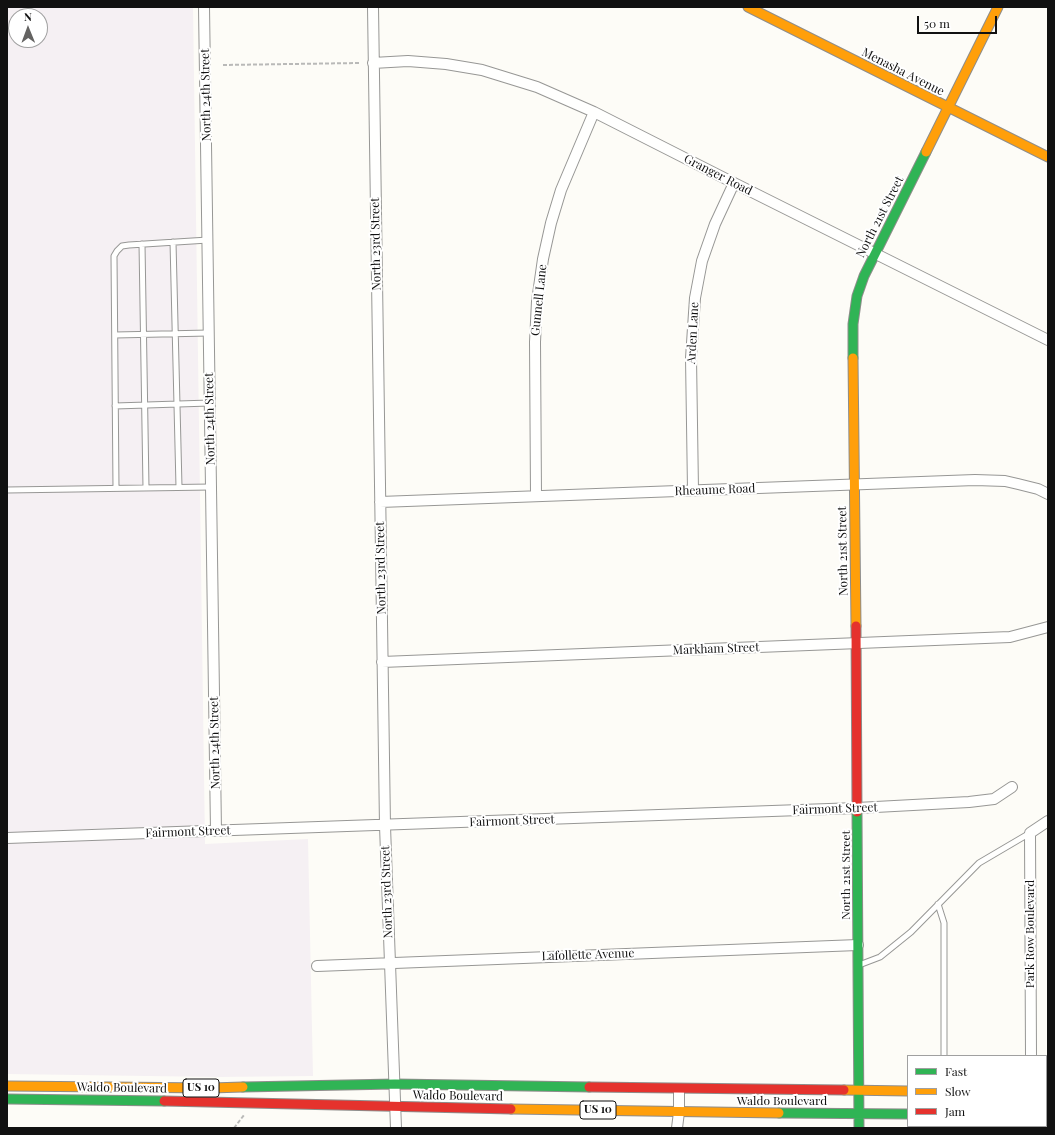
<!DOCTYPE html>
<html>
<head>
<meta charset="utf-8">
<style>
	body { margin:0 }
	#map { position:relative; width:1055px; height:1135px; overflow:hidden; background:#fdfcf7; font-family:"Playfair Display",serif }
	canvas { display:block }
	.frame { position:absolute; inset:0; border:8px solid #111; pointer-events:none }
	.legend { position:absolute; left:907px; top:1055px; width:140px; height:72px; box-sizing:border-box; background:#fff; border:1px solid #a0a0a0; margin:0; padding:5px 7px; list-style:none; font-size:12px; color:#111 }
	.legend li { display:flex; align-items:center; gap:8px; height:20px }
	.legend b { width:20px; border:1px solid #a0a0a0 }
	.north { position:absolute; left:8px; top:8px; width:40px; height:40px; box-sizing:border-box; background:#fff; border:1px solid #a0a0a0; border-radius:50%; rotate:359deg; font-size:11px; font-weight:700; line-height:16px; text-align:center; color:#111 }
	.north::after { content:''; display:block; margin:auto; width:14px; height:18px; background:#646362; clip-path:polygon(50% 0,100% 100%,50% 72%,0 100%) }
	.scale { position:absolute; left:917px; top:16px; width:80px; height:18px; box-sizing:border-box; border:2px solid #111; border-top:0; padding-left:5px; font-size:12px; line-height:14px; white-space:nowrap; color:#111; -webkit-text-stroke:3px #fff; paint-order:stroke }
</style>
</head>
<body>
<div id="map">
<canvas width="1055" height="1135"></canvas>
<div class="frame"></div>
<ul class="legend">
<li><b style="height:5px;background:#30b455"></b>Fast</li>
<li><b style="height:5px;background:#ff9f0a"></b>Slow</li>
<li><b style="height:5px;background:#e5322d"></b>Jam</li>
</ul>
<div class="north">N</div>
<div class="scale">50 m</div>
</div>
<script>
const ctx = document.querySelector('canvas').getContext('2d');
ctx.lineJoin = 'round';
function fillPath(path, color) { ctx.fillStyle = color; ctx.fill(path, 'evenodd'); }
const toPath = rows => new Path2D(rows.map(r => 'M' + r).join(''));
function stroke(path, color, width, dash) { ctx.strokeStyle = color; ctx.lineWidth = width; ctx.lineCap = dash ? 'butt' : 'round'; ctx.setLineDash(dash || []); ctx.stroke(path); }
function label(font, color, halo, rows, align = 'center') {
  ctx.font = font + ' "Playfair Display",serif'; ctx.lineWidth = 4; ctx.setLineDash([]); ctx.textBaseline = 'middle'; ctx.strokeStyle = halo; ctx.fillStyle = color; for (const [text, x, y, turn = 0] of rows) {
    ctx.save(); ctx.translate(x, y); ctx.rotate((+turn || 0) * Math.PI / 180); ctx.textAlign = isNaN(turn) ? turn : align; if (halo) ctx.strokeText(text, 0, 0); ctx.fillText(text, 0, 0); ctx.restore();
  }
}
fillPath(toPath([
	[7,7,193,7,205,844,308,839,313,1076,218,1077,7,1074],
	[16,16,40,16,40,40,16,40]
]), '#f5f0f3');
const lane = toPath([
	[173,242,179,487],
	[142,244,146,488],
	[115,335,209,333],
	[115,406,210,403],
	[116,488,114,256,117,251,122,246,129,245,208,240],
	[7,490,211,487],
	[938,904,944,923,944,1056],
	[859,965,880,957,911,932,979,863,1030,833],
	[945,1126,945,1128]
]);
const street = toPath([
	[204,7,216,831],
	[373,7,385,826,396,1128],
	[373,63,408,61,446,64,482,70,537,87,594,112,734,183,1048,340],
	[693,490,691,358,695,298,702,261,715,224,734,183],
	[536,496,535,342,537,301,543,259,551,223,561,190,594,112],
	[380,502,975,480,1005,481,1018,484,1038,489,1048,494],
	[382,662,1010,637,1048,627],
	[7,838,857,808,969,802,994,799,1012,787],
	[317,966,858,945],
	[1031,1056,1030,833,1048,821],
	[1034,1126,1034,1128],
	[677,1128,679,1112,679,1089]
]);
const fast = toPath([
	[853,358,853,324,857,296,864,276,926,152],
	[857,812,859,1128],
	[243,1087,395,1084,589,1087],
	[7,1099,164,1101],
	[779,1113,908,1114]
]);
const slow = toPath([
	[748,7,1048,157],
	[926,152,998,7],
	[853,358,856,626],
	[7,1086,211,1088,243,1087],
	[844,1090,908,1091],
	[1046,1093,1048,1093],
	[511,1109,779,1113]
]);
const jam = toPath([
	[856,626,857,812],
	[589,1087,844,1090],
	[164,1101,511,1109],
	[1046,1115,1048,1115]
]);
stroke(lane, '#979795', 7);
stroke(street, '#979795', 12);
stroke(fast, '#8e8d8b', 11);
stroke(slow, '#8e8d8b', 11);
stroke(jam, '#8e8d8b', 11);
stroke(toPath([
	[223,65,360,63],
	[234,1128,244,1115]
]), '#b9b9b8', 2, [4, 2]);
stroke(lane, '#fffffe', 5);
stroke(street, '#fffffe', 10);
stroke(fast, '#30b455', 9);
stroke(slow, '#ff9f0a', 9);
stroke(jam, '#e5322d', 9);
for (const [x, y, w] of [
	[201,1088,36],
	[598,1110,36]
]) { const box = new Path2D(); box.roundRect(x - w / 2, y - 9, w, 18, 3); ctx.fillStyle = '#fff'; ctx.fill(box); stroke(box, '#111', 1); }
label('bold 11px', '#111', null, [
	["US 10",201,1088],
	["US 10",598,1110]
]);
label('12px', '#111', '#fff', [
	["Menasha Avenue",903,72,27],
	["North 24th Street",206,95,-91],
	["Granger Road",718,175,27],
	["North 21st Street",880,217,-63],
	["North 23rd Street",376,244,-91],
	["Gunnell Lane",539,300,-84],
	["Arden Lane",693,333,-87],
	["North 24th Street",210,419,-91],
	["Rheaume Road",715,490,-2],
	["North 21st Street",843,551,-91],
	["North 23rd Street",381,568,-91],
	["Markham Street",716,649,-2],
	["North 24th Street",215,743,-91],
	["Fairmont Street",835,809,-2],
	["Fairmont Street",512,821,-2],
	["Fairmont Street",188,832,-2],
	["North 21st Street",846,875,-90],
	["North 23rd Street",387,892,-92],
	["Park Row Boulevard",1030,934,-90],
	["Lafollette Avenue",588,955,-2],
	["Waldo Boulevard",122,1088,1],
	["Waldo Boulevard",458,1096,1],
	["Waldo Boulevard",782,1101]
]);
</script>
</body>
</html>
